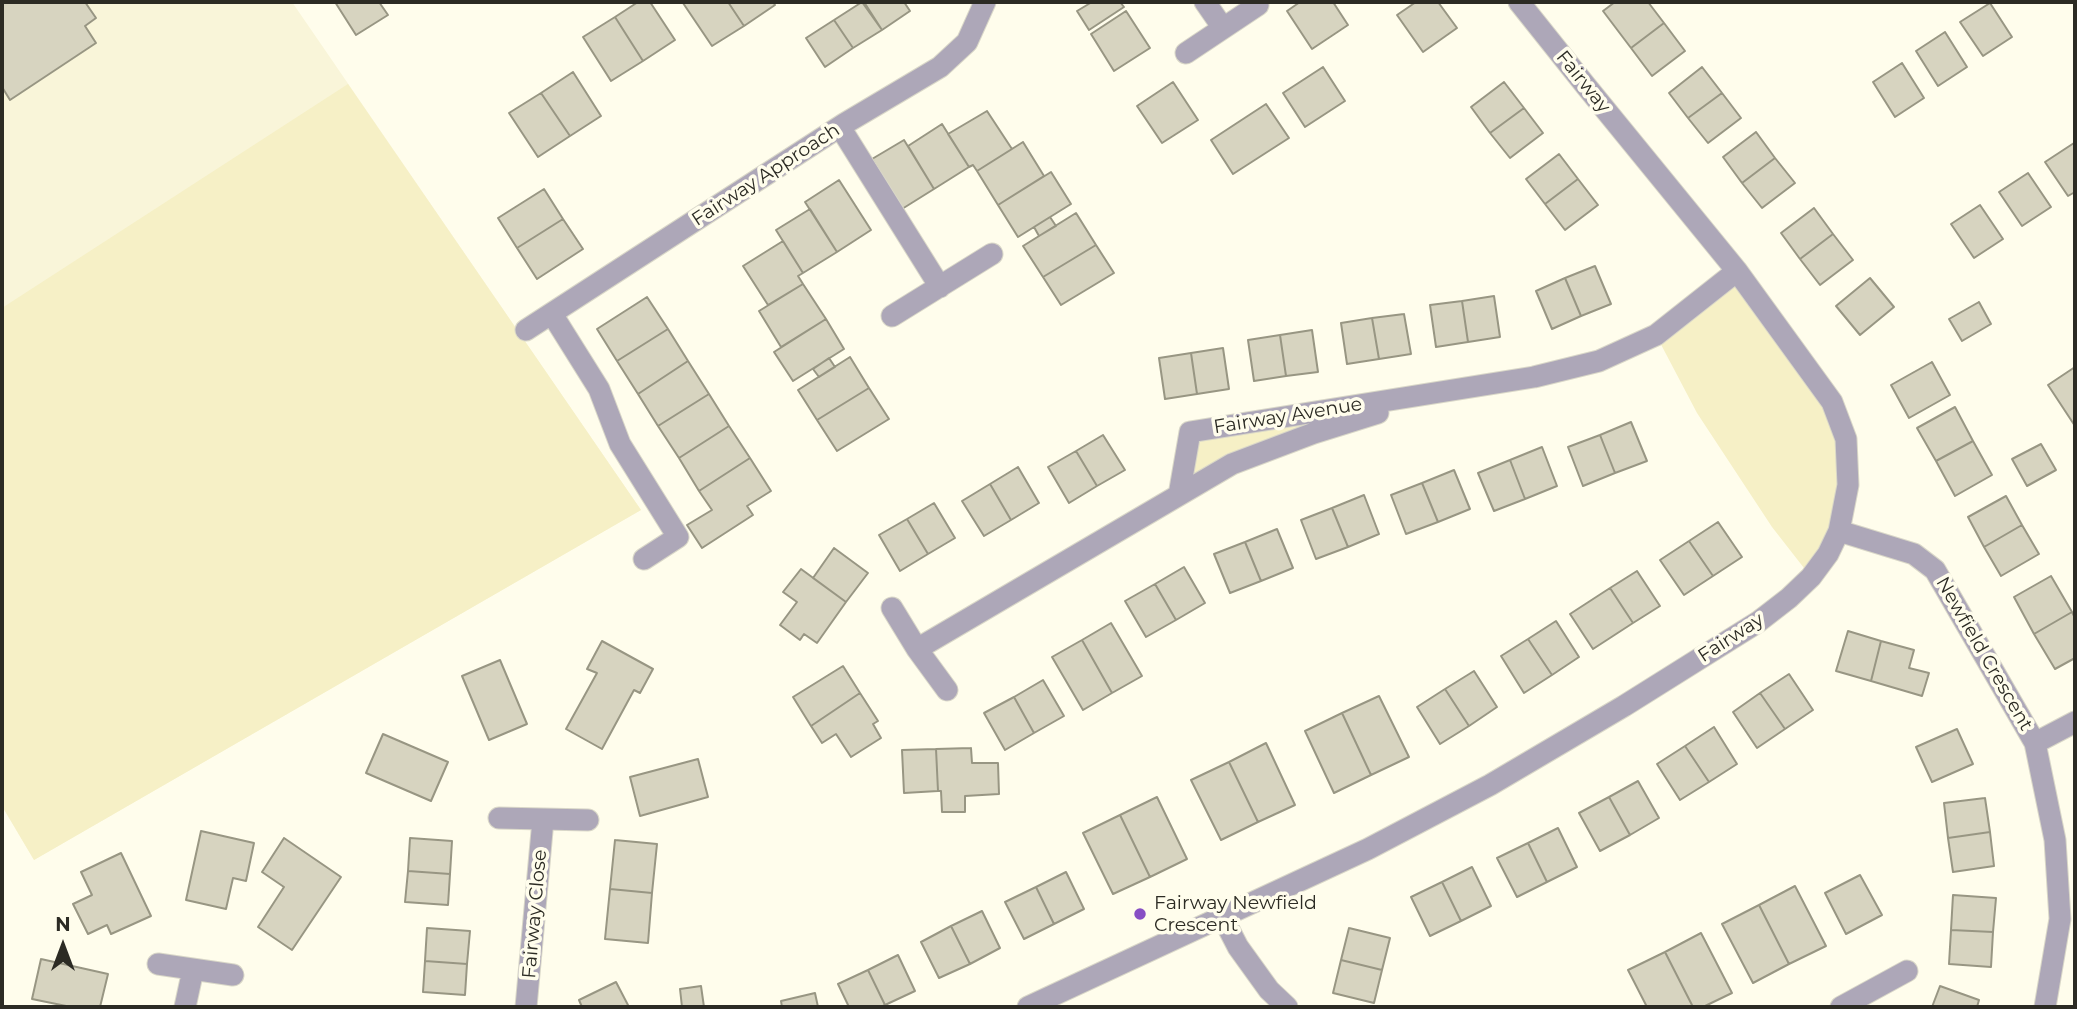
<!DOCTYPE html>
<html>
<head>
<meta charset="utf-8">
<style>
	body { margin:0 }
	#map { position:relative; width:2077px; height:1009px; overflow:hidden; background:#fffdec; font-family:Montserrat,sans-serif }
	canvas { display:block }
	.frame { position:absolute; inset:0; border:4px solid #2c2b24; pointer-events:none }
	.north { position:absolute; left:28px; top:911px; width:70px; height:70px; -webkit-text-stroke:5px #fffdec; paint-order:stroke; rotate:0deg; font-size:19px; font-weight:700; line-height:28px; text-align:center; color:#2c2b24 }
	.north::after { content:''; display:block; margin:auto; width:24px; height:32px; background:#2c2b24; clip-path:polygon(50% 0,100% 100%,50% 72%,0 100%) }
</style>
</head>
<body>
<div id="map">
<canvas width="2077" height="1009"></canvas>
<div class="frame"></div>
<div class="north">N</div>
</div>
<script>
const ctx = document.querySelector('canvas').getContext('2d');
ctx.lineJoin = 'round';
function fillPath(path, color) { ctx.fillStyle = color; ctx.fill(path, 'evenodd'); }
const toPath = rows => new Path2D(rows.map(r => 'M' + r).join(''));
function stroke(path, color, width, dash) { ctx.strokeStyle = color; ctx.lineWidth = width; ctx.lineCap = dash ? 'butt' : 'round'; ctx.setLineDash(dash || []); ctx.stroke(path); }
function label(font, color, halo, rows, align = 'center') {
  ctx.font = font + ' Montserrat,sans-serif'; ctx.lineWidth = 7; ctx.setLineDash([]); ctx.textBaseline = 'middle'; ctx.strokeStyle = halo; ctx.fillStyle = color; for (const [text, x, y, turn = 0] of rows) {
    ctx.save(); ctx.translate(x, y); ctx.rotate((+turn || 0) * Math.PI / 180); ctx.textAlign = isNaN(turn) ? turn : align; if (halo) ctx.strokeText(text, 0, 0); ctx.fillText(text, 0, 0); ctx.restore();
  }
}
fillPath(toPath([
	[2,2,292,2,641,510,34,860,2,806]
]), '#f9f5d9');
fillPath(toPath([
	[348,84,641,510,34,860,2,806,2,308],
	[1737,271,1832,402,1848,485,1811,577,1772,527,1697,413,1656,335],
	[1450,391,1314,433,1179,495,1190,432]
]), '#f6f0c6');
const building = toPath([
	[2,2,85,2,96,18,85,26,96,43,10,100,2,87,2,2],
	[335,2,379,2,388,15,356,35,335,2],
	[638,2,650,2,675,40,643,61,615,17,638,2],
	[685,2,728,2,744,26,712,46,683,3,685,2],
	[728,2,773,2,775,5,744,26,728,2],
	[862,2,882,30,853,48,834,20,862,2],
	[864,2,904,2,910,11,882,30,864,2],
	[1092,2,1120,2,1124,7,1089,30,1077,11,1092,2],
	[1300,2,1333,2,1348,25,1312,49,1287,11,1300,2],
	[1416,2,1438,2,1457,28,1423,52,1397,15,1416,2],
	[1615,2,1648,2,1664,23,1631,48,1603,11,1615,2],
	[1990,3,2012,37,1983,56,1960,22,1990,3],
	[1126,11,1150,48,1114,71,1091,34,1126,11],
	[615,17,643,61,611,81,583,37,615,17],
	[834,20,853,48,825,67,806,38,834,20],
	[1664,23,1685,51,1652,76,1631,48,1664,23],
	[1945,32,1967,67,1938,86,1916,51,1945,32],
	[1902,63,1924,98,1895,117,1873,82,1902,63],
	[1323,67,1345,101,1305,127,1283,93,1323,67],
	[1702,67,1722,93,1688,118,1669,93,1702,67],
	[573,72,601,116,570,136,541,93,573,72],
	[1173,82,1198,120,1162,143,1137,106,1173,82],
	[1504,82,1524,108,1490,133,1471,107,1504,82],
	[541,93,570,136,538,157,509,113,541,93],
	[1722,93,1741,118,1708,143,1688,118,1722,93],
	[1266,104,1289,138,1233,174,1211,140,1266,104],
	[1524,108,1543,133,1510,158,1490,133,1524,108],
	[987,111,1012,149,977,171,973,165,969,167,948,134,987,111],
	[942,124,969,167,934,189,908,146,942,124],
	[1756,132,1775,158,1742,183,1723,157,1756,132],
	[904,140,934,189,902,209,872,159,904,140],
	[1023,142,1044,176,998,205,977,171,1023,142],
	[2074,143,2075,192,2068,196,2045,162,2074,143],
	[1559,154,1578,179,1545,204,1526,179,1559,154],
	[1775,158,1795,183,1762,208,1742,183,1775,158],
	[1051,172,1071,204,1018,237,998,205,1051,172],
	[2028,173,2051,207,2022,226,1999,192,2028,173],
	[1578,179,1598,205,1565,230,1545,204,1578,179],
	[839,180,871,230,837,252,805,202,839,180],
	[544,189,563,219,517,248,498,218,544,189],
	[1980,205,2003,239,1974,258,1951,224,1980,205],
	[1814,208,1833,234,1800,259,1781,233,1814,208],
	[810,209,837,252,803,273,776,230,810,209],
	[1076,213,1096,245,1043,277,1023,246,1076,213],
	[1050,217,1056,226,1039,236,1034,227,1050,217],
	[563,219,583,249,537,279,517,248,563,219],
	[1833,234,1853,260,1820,285,1800,259,1833,234],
	[783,241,803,273,798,276,803,284,768,305,743,266,783,241],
	[1096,245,1114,273,1061,305,1043,277,1096,245],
	[1595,266,1611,304,1581,316,1565,278,1595,266],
	[1565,278,1581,316,1552,329,1536,291,1565,278],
	[1870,278,1894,307,1860,335,1836,306,1870,278],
	[803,284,826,319,781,347,759,311,803,284],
	[1494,296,1500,337,1468,342,1462,301,1494,296],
	[647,297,668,329,617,361,597,329,647,297],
	[1462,301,1468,342,1436,347,1430,305,1462,301],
	[1979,302,1991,324,1962,341,1949,319,1979,302],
	[1404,314,1411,354,1379,359,1372,318,1404,314],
	[1372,318,1379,359,1347,364,1341,323,1372,318],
	[826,319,844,349,793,381,774,352,826,319],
	[668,329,688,361,638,394,617,361,668,329],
	[1312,330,1318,372,1286,376,1280,335,1312,330],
	[1280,335,1286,376,1254,381,1248,340,1280,335],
	[1223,348,1229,389,1197,394,1191,353,1223,348],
	[1191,353,1197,394,1165,399,1159,358,1191,353],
	[850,357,869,388,817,420,798,390,850,357],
	[829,358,835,367,819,377,813,369,829,358],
	[688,361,709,394,658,426,638,394,688,361],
	[1932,362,1950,395,1909,418,1891,385,1932,362],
	[2075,367,2075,426,2048,385,2075,367],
	[869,388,889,419,837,451,817,420,869,388],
	[709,394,729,426,679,458,658,426,709,394],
	[1955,407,1973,441,1936,461,1917,428,1955,407],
	[1631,422,1647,461,1615,473,1600,435,1631,422],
	[729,426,750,458,699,491,679,458,729,426],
	[1103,435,1125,470,1097,486,1076,451,1103,435],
	[1600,435,1615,473,1583,486,1568,447,1600,435],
	[1973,441,1992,475,1955,496,1936,461,1973,441],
	[2041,444,2056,470,2027,486,2012,459,2041,444],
	[1542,447,1557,486,1525,499,1510,460,1542,447],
	[1076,451,1097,486,1069,503,1048,467,1076,451],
	[750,458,771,491,747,506,753,515,702,548,687,525,712,510,699,491,750,458],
	[1510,460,1525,499,1494,511,1478,473,1510,460],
	[1018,467,1039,503,1011,520,990,484,1018,467],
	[1454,470,1470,509,1438,522,1422,483,1454,470],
	[1422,483,1438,522,1406,534,1391,495,1422,483],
	[990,484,1011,520,984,536,962,501,990,484],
	[1364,495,1379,534,1348,547,1332,508,1364,495],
	[2006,496,2022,525,1984,547,1968,517,2006,496],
	[934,503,955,538,928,554,907,519,934,503],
	[1332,508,1348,547,1316,559,1301,520,1332,508],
	[907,519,928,554,900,571,879,535,907,519],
	[1718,522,1742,557,1713,576,1689,541,1718,522],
	[2022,525,2039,554,2001,576,1984,547,2022,525],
	[1277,529,1293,568,1261,581,1245,542,1277,529],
	[1689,541,1713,576,1684,595,1660,560,1689,541],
	[1245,542,1261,581,1230,593,1214,554,1245,542],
	[834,548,868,573,846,602,813,578,834,548],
	[1184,567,1205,603,1176,620,1155,584,1184,567],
	[801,569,846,602,817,643,804,634,800,640,780,625,797,602,783,592,801,569],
	[1637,571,1660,606,1633,623,1610,588,1637,571],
	[2051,576,2072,612,2034,634,2014,597,2051,576],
	[1155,584,1176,620,1146,637,1125,601,1155,584],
	[1610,588,1633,623,1593,649,1570,614,1610,588],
	[2072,612,2075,618,2075,658,2055,669,2034,634,2072,612],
	[1556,621,1579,657,1552,675,1528,639,1556,621],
	[1111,623,1142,676,1112,693,1082,640,1111,623],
	[1848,631,1881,641,1871,681,1836,671,1848,631],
	[1528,639,1552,675,1524,693,1501,656,1528,639],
	[1082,640,1112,693,1083,710,1052,657,1082,640],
	[602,641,653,669,640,693,634,690,602,749,566,729,597,673,587,669,602,641],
	[1881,641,1914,650,1909,668,1929,673,1922,696,1871,681,1881,641],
	[500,660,527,724,489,740,462,676,500,660],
	[843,666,860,693,811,726,793,697,843,666],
	[1474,671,1497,707,1469,726,1445,689,1474,671],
	[1789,674,1813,710,1785,729,1760,693,1789,674],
	[1043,680,1064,716,1034,733,1014,697,1043,680],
	[1445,689,1469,726,1440,744,1417,707,1445,689],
	[860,693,878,721,873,724,881,738,851,757,836,734,822,743,811,726,860,693],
	[1760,693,1785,729,1757,748,1733,712,1760,693],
	[1379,696,1409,757,1371,775,1342,713,1379,696],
	[1014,697,1034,733,1005,750,984,713,1014,697],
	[1342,713,1371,775,1334,793,1305,731,1342,713],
	[1714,727,1737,764,1709,782,1685,746,1714,727],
	[1957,729,1973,764,1932,782,1916,747,1957,729],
	[383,734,448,762,431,801,366,773,383,734],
	[1266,743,1295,805,1258,822,1229,762,1266,743],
	[1685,746,1709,782,1680,800,1657,764,1685,746],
	[971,748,972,763,998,763,999,794,965,796,965,812,942,812,941,791,938,791,936,749,971,748],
	[936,749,938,791,904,793,902,750,936,749],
	[698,759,708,797,640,816,630,777,698,759],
	[1229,762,1258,822,1221,840,1191,780,1229,762],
	[1638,781,1659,818,1630,835,1609,797,1638,781],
	[1157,797,1187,859,1150,877,1120,815,1157,797],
	[1609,797,1630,835,1600,851,1579,813,1609,797],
	[1985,798,1990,832,1948,838,1944,803,1985,798],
	[1120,815,1150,877,1113,894,1083,833,1120,815],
	[1558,828,1577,867,1547,882,1528,843,1558,828],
	[201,831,254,843,246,881,233,878,226,909,186,900,201,831],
	[1990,832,1994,866,1953,872,1948,838,1990,832],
	[284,838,341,877,292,950,258,927,284,887,262,872,284,838],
	[410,838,452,841,450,874,408,871,410,838],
	[615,840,657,844,652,893,610,889,615,840],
	[1528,843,1547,882,1517,897,1497,858,1528,843],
	[121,853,151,916,111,934,107,925,88,934,73,904,92,895,81,872,121,853],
	[1472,867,1491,906,1461,921,1442,882,1472,867],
	[408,871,450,874,448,905,405,902,408,871],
	[1066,872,1084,909,1054,924,1036,887,1066,872],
	[1860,875,1882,915,1846,934,1825,893,1860,875],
	[1442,882,1461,921,1430,936,1411,897,1442,882],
	[1795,886,1826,946,1789,964,1759,905,1795,886],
	[1036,887,1054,924,1024,939,1005,902,1036,887],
	[610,889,652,893,648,943,605,939,610,889],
	[1953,895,1996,898,1993,932,1951,930,1953,895],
	[1759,905,1789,964,1753,983,1722,924,1759,905],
	[982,911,1000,948,970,964,951,926,982,911],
	[951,926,970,964,939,978,921,942,951,926],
	[427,928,470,931,467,964,425,961,427,928],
	[1349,928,1390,938,1382,970,1341,960,1349,928],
	[1951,930,1993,932,1991,967,1949,964,1951,930],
	[1701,933,1732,993,1703,1007,1693,1007,1665,952,1701,933],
	[1665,952,1693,1007,1647,1007,1628,970,1665,952],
	[898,955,915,991,885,1005,868,970,898,955],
	[41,959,108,974,100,1007,71,1007,32,999,41,959],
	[1341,960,1382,970,1374,1003,1333,993,1341,960],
	[425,961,467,964,465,995,423,992,425,961],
	[868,970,885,1005,881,1007,849,1007,838,984,868,970],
	[616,982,629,1007,582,1007,579,1000,616,982],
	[701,986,704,1007,682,1007,680,989,701,986],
	[1940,986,1979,1000,1977,1007,1932,1007,1940,986],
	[815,993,818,1007,782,1007,781,1001,815,993]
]);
fillPath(building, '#d7d4c0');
stroke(building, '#989683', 2);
const minor = toPath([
	[1205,2,1223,28],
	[1186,53,1258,5],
	[840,127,940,287],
	[552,314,599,389,620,444,678,537,644,559],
	[892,316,992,254],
	[526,330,844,124,940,67,967,42,985,2],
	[1179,495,1190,432,1534,377,1599,361,1656,335,1737,271],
	[1839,531,1914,554,1935,570,2035,743,2055,840,2060,919,2045,1007],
	[892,608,917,649,947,690],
	[917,649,1232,464,1314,433,1378,413],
	[2035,743,2075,722],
	[499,818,588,820],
	[1222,916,1238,947,1269,990,1287,1007],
	[158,964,233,975],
	[185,1007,193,970],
	[526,1007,543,820],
	[1028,1007,1368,849,1490,785,1624,706,1758,622,1789,598,1811,577,1828,554,1839,531,1848,485,1846,439,1832,402,1737,271,1586,86,1519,2],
	[1841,1007,1907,971]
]);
stroke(minor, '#d9d7c8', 23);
stroke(minor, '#ada7b8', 21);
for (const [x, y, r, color] of [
	[1140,914,7,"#874ec4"]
]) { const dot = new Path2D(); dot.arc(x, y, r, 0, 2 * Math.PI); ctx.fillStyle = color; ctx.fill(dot); stroke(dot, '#fffdec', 2.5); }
label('19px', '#2c2b24', '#fffdec', [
	["Fairway",1583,82,51],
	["Fairway Approach",766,175,-33],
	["Fairway Avenue",1288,416,-9],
	["Fairway",1731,638,-33],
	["Newfield Crescent",1984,654,60],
	["Fairway Close",535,914,-85]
]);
label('19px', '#2c2b24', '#fffdec', [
	["Fairway Newfield",1154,903],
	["Crescent",1154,925]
], 'left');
</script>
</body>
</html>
